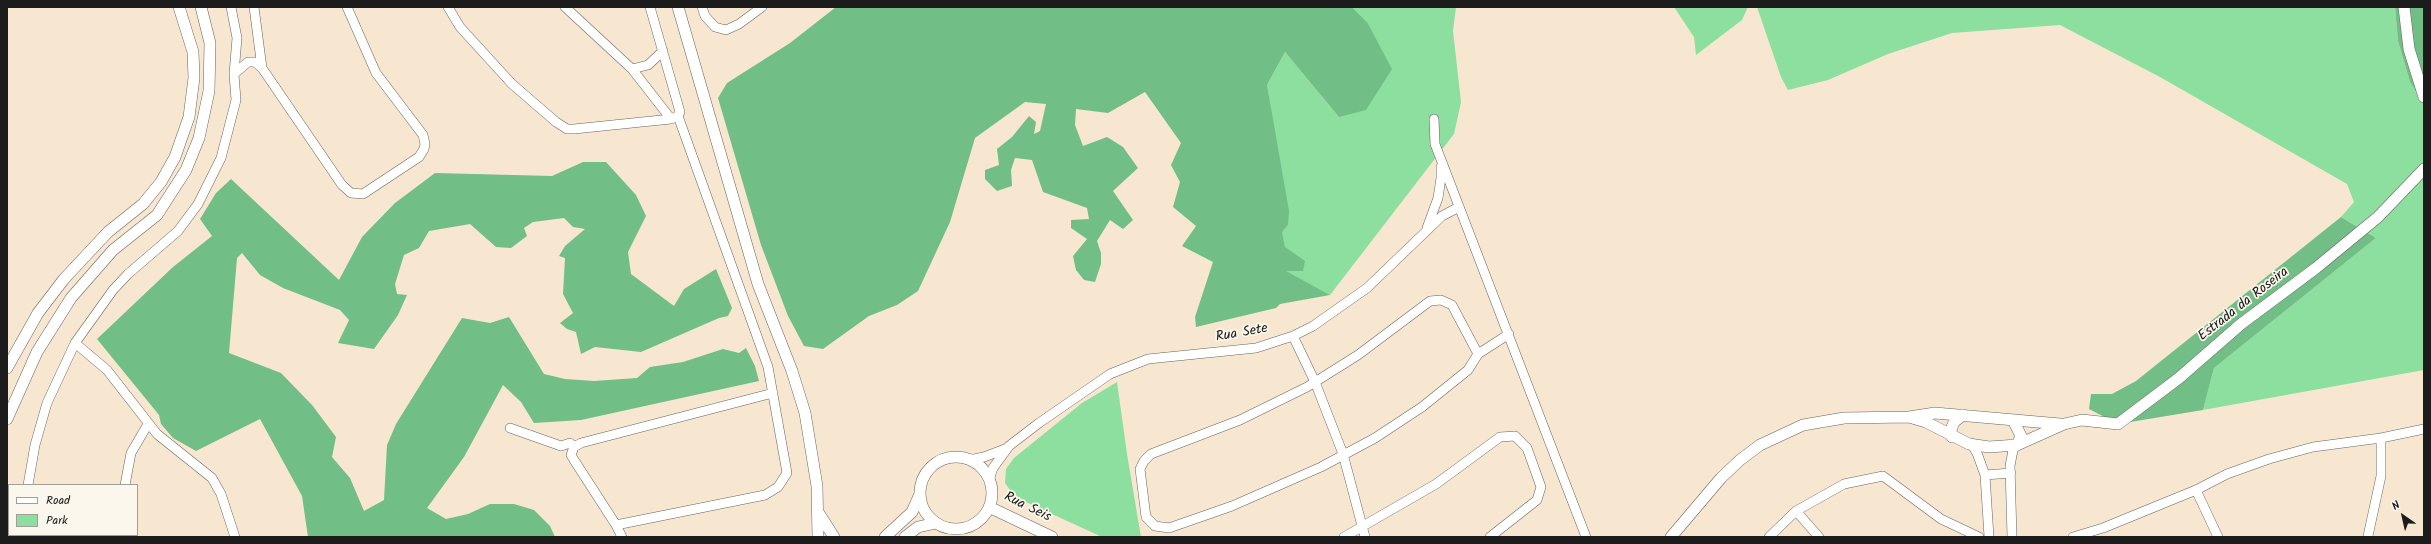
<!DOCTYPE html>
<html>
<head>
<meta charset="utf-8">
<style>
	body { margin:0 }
	#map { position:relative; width:2431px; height:544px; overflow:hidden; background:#f7e7d1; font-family:Kalam,sans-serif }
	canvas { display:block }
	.frame { position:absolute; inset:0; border:8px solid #1c1c1c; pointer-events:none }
	.legend { position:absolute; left:8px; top:484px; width:130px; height:52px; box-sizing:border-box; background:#fbf7ec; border:1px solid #a29f99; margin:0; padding:5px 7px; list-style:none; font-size:12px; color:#1c1c1c }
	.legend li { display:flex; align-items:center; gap:8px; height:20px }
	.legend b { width:20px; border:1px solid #a29f99 }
	.north { position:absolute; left:2383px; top:496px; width:40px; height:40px; -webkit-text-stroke:3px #fbf7ec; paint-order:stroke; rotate:326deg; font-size:11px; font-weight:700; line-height:16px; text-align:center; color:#1c1c1c }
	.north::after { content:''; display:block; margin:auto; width:14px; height:18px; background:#1c1c1c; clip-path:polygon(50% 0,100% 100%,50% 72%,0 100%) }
</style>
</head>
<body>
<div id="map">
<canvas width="2431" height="544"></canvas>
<div class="frame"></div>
<ul class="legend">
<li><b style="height:5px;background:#fff"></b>Road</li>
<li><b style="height:11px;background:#8cdf9f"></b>Park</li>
</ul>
<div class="north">N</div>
</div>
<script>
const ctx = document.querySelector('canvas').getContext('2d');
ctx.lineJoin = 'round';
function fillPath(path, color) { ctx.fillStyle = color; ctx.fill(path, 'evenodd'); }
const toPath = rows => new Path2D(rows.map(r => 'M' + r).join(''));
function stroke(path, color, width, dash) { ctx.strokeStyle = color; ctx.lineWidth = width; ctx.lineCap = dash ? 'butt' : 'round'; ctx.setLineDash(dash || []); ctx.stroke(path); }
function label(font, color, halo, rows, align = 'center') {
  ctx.font = font + ' Kalam,sans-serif'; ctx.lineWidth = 3.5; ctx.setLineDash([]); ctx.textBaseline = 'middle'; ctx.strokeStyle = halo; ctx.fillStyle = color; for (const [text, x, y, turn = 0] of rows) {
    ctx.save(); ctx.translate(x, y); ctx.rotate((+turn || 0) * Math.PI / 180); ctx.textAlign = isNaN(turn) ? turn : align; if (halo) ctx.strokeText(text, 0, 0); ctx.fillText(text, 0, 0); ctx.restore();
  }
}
fillPath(toPath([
	[1352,7,1456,7,1453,31,1461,102,1454,134,1330,295,1285,271,1285,247,1281,232,1288,225,1267,85,1285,52,1339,117,1367,22],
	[1674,7,1748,7,1742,20,1696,55,1694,37],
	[1757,7,2395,7,2398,41,2410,82,2424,104,2424,370,2203,410,2214,368,2376,238,2341,217,2354,202,2347,184,2160,77,2060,25,1952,33,1888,54,1828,80,1788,90,1781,77],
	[1117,382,1127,454,1141,537,1102,537,1015,497,1005,483,1006,469,1014,458,1082,403]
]), '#8cdf9f');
fillPath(toPath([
	[836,7,1352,7,1367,22,1392,69,1366,110,1339,117,1285,52,1267,85,1289,211,1288,225,1282,232,1285,247,1305,261,1303,271,1286,271,1330,295,1280,304,1276,308,1196,327,1195,317,1213,262,1182,246,1196,226,1173,207,1180,182,1171,165,1181,143,1145,92,1108,113,1076,109,1075,125,1083,146,1107,137,1123,147,1138,168,1113,191,1133,220,1123,229,1110,220,1097,241,1101,253,1101,264,1095,282,1084,280,1076,270,1073,256,1087,239,1071,228,1071,220,1089,219,1087,208,1043,192,1032,160,1015,158,1011,170,1012,186,997,191,985,179,985,170,999,165,997,149,1012,137,1029,116,1036,122,1034,134,1040,131,1046,104,1025,102,975,138,950,222,918,291,897,305,869,316,823,349,804,346,788,316,761,245,718,98,727,83,790,43],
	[2395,7,2424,7,2424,104,2410,82,2398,41],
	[583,162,606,162,636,195,646,216,628,252,631,274,674,306,684,289,716,269,732,308,728,316,719,318,641,352,595,347,581,354,576,332,567,329,560,323,573,313,563,294,565,258,559,256,565,246,585,229,573,227,564,218,533,222,524,228,527,236,511,248,496,247,470,224,429,231,419,248,404,255,395,284,397,294,407,295,398,315,374,349,338,343,349,320,340,310,283,288,260,275,242,253,237,258,229,353,281,373,312,405,336,437,332,457,350,478,364,511,384,500,387,445,396,424,462,318,490,323,509,317,544,374,565,379,594,381,637,378,650,367,683,362,723,349,739,353,746,348,755,366,759,381,581,420,534,423,521,402,503,385,464,457,427,508,446,519,468,514,490,504,514,504,534,510,550,526,555,537,308,537,302,496,260,419,196,451,173,438,161,424,159,415,97,339,173,267,212,236,200,219,216,193,231,179,339,280,362,237,395,203,435,173,552,176],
	[2341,217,2376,238,2214,368,2203,410,2118,424,2089,409,2091,394,2112,394,2136,381]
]), '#71be86');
const minor = toPath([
	[254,7,262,68],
	[448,7,460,27,512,84,556,122,567,129,574,129,671,119,678,116,680,112,650,7],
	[565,7,632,69,671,119],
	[702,7,705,16,715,27,726,30,739,24,762,7],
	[632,69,648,65,663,51],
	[234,74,248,62,255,62,262,68,342,185,351,193,363,194,419,157,424,149,425,144,423,135,376,73,347,7],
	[1434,119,1435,144,1586,537],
	[1427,228,1438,198,1441,178,1441,167],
	[1293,336,1315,382,1343,454,1365,537],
	[75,343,107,370,157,434,212,478,221,494,235,537],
	[1478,354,1452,305,1441,300,1430,301,1358,355,1307,387,1240,420,1151,454,1144,461,1140,469,1146,517,1155,526,1169,528,1232,506,1321,467,1375,438,1422,407,1468,370,1478,354,1509,334],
	[510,428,561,446,570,443,574,447],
	[1972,445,1977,453,1985,475,1989,537],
	[969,460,984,457,1005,449],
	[1985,475,2011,473],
	[989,480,993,468,1009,446,1039,423,1110,374,1148,359,1256,348,1293,336,1313,326,1367,288,1442,216,1459,207],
	[28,485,35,445,47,403,75,343,113,290,128,274,178,231,198,204,221,158,236,100,234,74,237,38,231,7],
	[125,485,131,453,148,424],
	[7,489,9,489],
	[2196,490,2218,537],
	[1796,511,1819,537],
	[616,525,574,460,571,455,574,447,581,443,773,393],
	[32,535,32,537],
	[127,535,127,537],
	[2368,536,2381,476,2381,438],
	[17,537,18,535],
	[622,537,616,525,765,495,778,487,787,473,768,367,678,116],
	[1344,537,1436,484,1500,437,1515,436,1527,448,1541,487,1537,500,1490,537],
	[1769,537,1796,511,1844,484,1883,476,1941,519,1979,537],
	[2012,537,2010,466,2013,450,2017,445],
	[2073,537,2103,528,2196,490,2227,474,2269,459,2313,447,2381,438,2424,429]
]);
const tertiary = toPath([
	[678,7,758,284,792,371,805,413,817,486,818,537],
	[2404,7,2409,49,2424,97],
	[7,368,38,313,64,279,108,232,143,204,161,182,175,157,189,117,194,78,193,52,179,7],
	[1909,417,1926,422,1969,444,1989,447,2017,445,2064,424,2082,420,2118,424,2179,378,2241,324,2316,268,2378,217,2424,169],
	[7,419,37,352,71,298,113,250,157,215,186,170,199,138,209,91,210,43,201,7],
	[2013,420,2021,436,2017,445],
	[1952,437,1951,430,1954,422,1963,415],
	'920 493a36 36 0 1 1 72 0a36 36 0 1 1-72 0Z',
	[989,507,1052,537],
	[818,512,834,537],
	[885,537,912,512,920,494],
	[905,537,918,527,936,523],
	[1671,537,1721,478,1740,460,1760,445,1803,425,1844,418,1909,417,1935,413,2060,424]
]);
stroke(minor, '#69635b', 10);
stroke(tertiary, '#69635b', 12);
stroke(minor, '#fff', 9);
stroke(tertiary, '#fff', 11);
label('14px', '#1c1c1c', '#fbf7ec', [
	["Estrada da Roseira",2244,305,-38],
	["Rua Sete",1242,334,-10],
	["Rua Seis",1027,508,26]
]);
</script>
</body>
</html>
